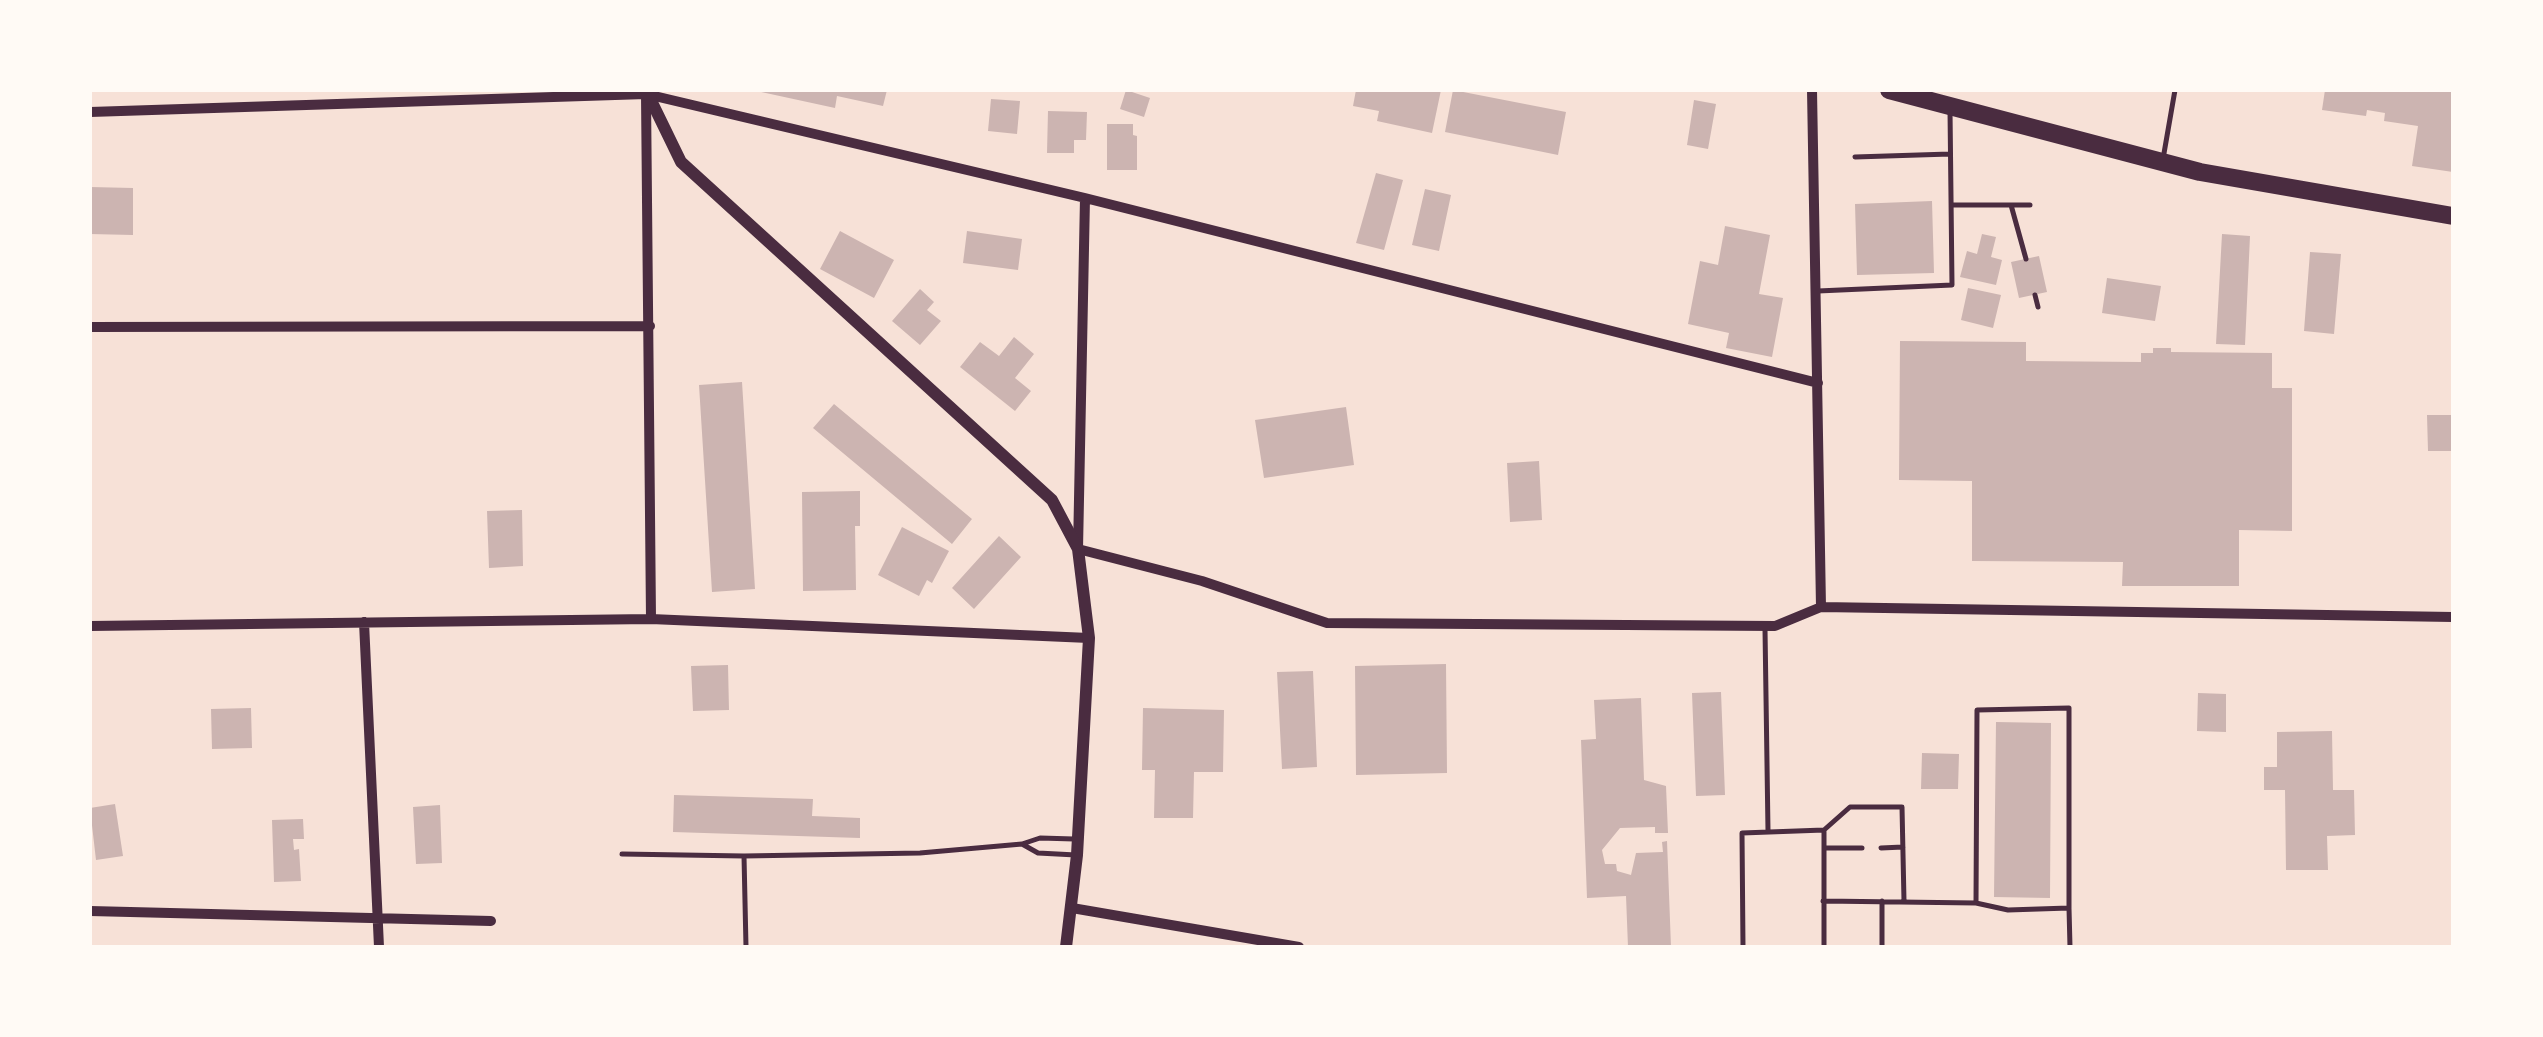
<!DOCTYPE html>
<html>
<head>
<meta charset="utf-8">
<style>
	body { margin:0 }
	#map { position:relative; width:2543px; height:1037px; overflow:hidden; background:#f7e1d7; font-family:Montserrat,sans-serif }
	canvas { display:block }
	.frame { position:absolute; inset:0; border:92px solid #fffaf5; pointer-events:none }
</style>
</head>
<body>
<div id="map">
<canvas width="2543" height="1037"></canvas>
<div class="frame"></div>
</div>
<script>
const ctx = document.querySelector('canvas').getContext('2d');
ctx.lineJoin = 'round';
function fillPath(path, color) { ctx.fillStyle = color; ctx.fill(path, 'evenodd'); }
const toPath = rows => new Path2D(rows.map(r => 'M' + r).join(''));
function stroke(path, color, width, dash) { ctx.strokeStyle = color; ctx.lineWidth = width; ctx.lineCap = dash ? 'butt' : 'round'; ctx.setLineDash(dash || []); ctx.stroke(path); }
fillPath(toPath([
	[752,90,887,90,883,106,837,96,835,108],
	[1126,90,1150,98,1144,117,1120,109],
	[1356,90,1441,90,1432,133,1377,121,1379,111,1353,106],
	[1453,90,1566,112,1558,155,1445,132],
	[2325,90,2453,90,2453,172,2412,166,2418,126,2384,121,2385,113,2367,110,2366,116,2322,110],
	[991,99,1020,101,1017,134,988,131],
	[1694,100,1716,104,1708,149,1687,145],
	[1048,111,1087,112,1086,140,1074,140,1074,153,1047,153],
	[1107,124,1133,124,1133,135,1137,136,1137,170,1107,170],
	[1376,173,1403,180,1384,250,1356,243],
	[90,187,133,188,133,235,90,234],
	[1425,189,1451,195,1439,251,1412,245],
	[1932,201,1934,273,1857,275,1855,204],
	[1725,226,1770,235,1759,294,1783,298,1772,357,1726,348,1729,333,1688,324,1700,261,1718,265],
	[840,231,894,260,874,298,820,269],
	[967,231,1022,239,1018,270,963,263],
	[1982,234,1996,237,1991,257,2002,260,1996,285,1960,277,1967,251,1977,254],
	[2222,234,2250,236,2245,345,2216,344],
	[2310,252,2341,254,2334,334,2304,331],
	[2039,256,2047,292,2019,298,2011,262],
	[2107,278,2161,286,2155,321,2102,313],
	[1968,288,2001,295,1993,328,1961,320],
	[920,289,934,302,927,310,941,321,920,345,892,321],
	[1014,337,1034,354,1015,378,1031,391,1015,411,960,367,980,342,999,356],
	[1900,341,2026,342,2026,361,2141,362,2141,353,2153,353,2153,348,2171,348,2171,352,2272,353,2272,388,2292,388,2292,531,2239,530,2239,586,2122,586,2123,562,1972,561,1972,481,1899,480],
	[742,382,755,589,712,592,699,385],
	[834,404,972,519,952,544,813,428],
	[1346,407,1354,465,1264,478,1255,420],
	[2427,415,2453,415,2453,451,2428,451],
	[1539,461,1542,520,1510,522,1507,463],
	[860,491,860,526,855,526,856,590,803,591,802,492],
	[522,510,523,566,489,568,487,511],
	[902,527,949,551,932,583,927,580,919,596,878,575],
	[999,536,1021,557,974,609,952,588],
	[1446,664,1447,773,1356,775,1355,666],
	[728,665,729,710,693,711,691,666],
	[1313,671,1317,767,1282,769,1277,672],
	[1721,692,1725,795,1696,796,1692,693],
	[2198,693,2226,694,2226,732,2197,731],
	[1641,698,1644,780,1666,786,1668,833,1655,833,1655,827,1620,828,1602,850,1605,864,1616,864,1617,871,1631,875,1636,853,1663,852,1662,842,1667,841,1671,947,1628,947,1626,896,1587,898,1581,740,1596,739,1594,700],
	[251,708,252,748,212,749,211,709],
	[1143,708,1224,710,1223,772,1194,772,1193,818,1154,818,1155,770,1142,770],
	[1996,722,2051,723,2050,898,1994,897],
	[2332,731,2333,790,2354,790,2355,835,2327,836,2328,870,2286,870,2285,790,2264,790,2264,767,2277,767,2277,732],
	[1922,753,1959,754,1958,789,1921,789],
	[674,795,813,799,812,816,860,818,860,838,673,832],
	[115,804,123,856,96,860,90,808],
	[440,805,442,863,416,864,413,807],
	[303,819,304,839,293,839,294,850,299,849,301,881,274,882,272,820]
]), '#ccb4b1');
stroke(toPath([
	[1855,157,1950,154],
	[2163,159,2175,90],
	[1952,205,2030,205],
	[2011,205,2026,259],
	[1818,291,1952,285,1950,110],
	[2035,295,2038,307],
	[1765,629,1768,831],
	[1824,830,1850,807,1902,807,1904,901],
	[1074,839,1040,838,1022,844,1038,853,1076,855],
	[1825,848,1862,848],
	[1881,848,1903,847],
	[622,854,744,856,746,947],
	[744,856,920,853,1022,844],
	[1823,901,1976,903,2008,910,2069,908,2069,708,1977,710,1976,903],
	[1882,901,1882,947],
	[2069,908,2070,947],
	[1743,947,1742,833,1824,830,1824,947]
]), '#4a2c40', 5);
stroke(toPath([
	[1812,90,1821,607],
	[646,95,651,619],
	[90,112,646,94,1085,198,1818,383],
	[1085,198,1078,549,1202,581,1327,623,1775,626,1821,607,2453,617],
	[90,327,650,326],
	[364,622,379,947],
	[90,626,651,619,1089,638],
	[1072,908,1299,947],
	[90,911,491,921]
]), '#4a2c40', 10);
stroke(toPath([
	[646,90,681,162,1052,500,1078,549,1089,638,1077,855,1066,947]
]), '#4a2c40', 12);
stroke(toPath([
	[1889,90,2200,172,2453,216]
]), '#4a2c40', 18);
</script>
</body>
</html>
